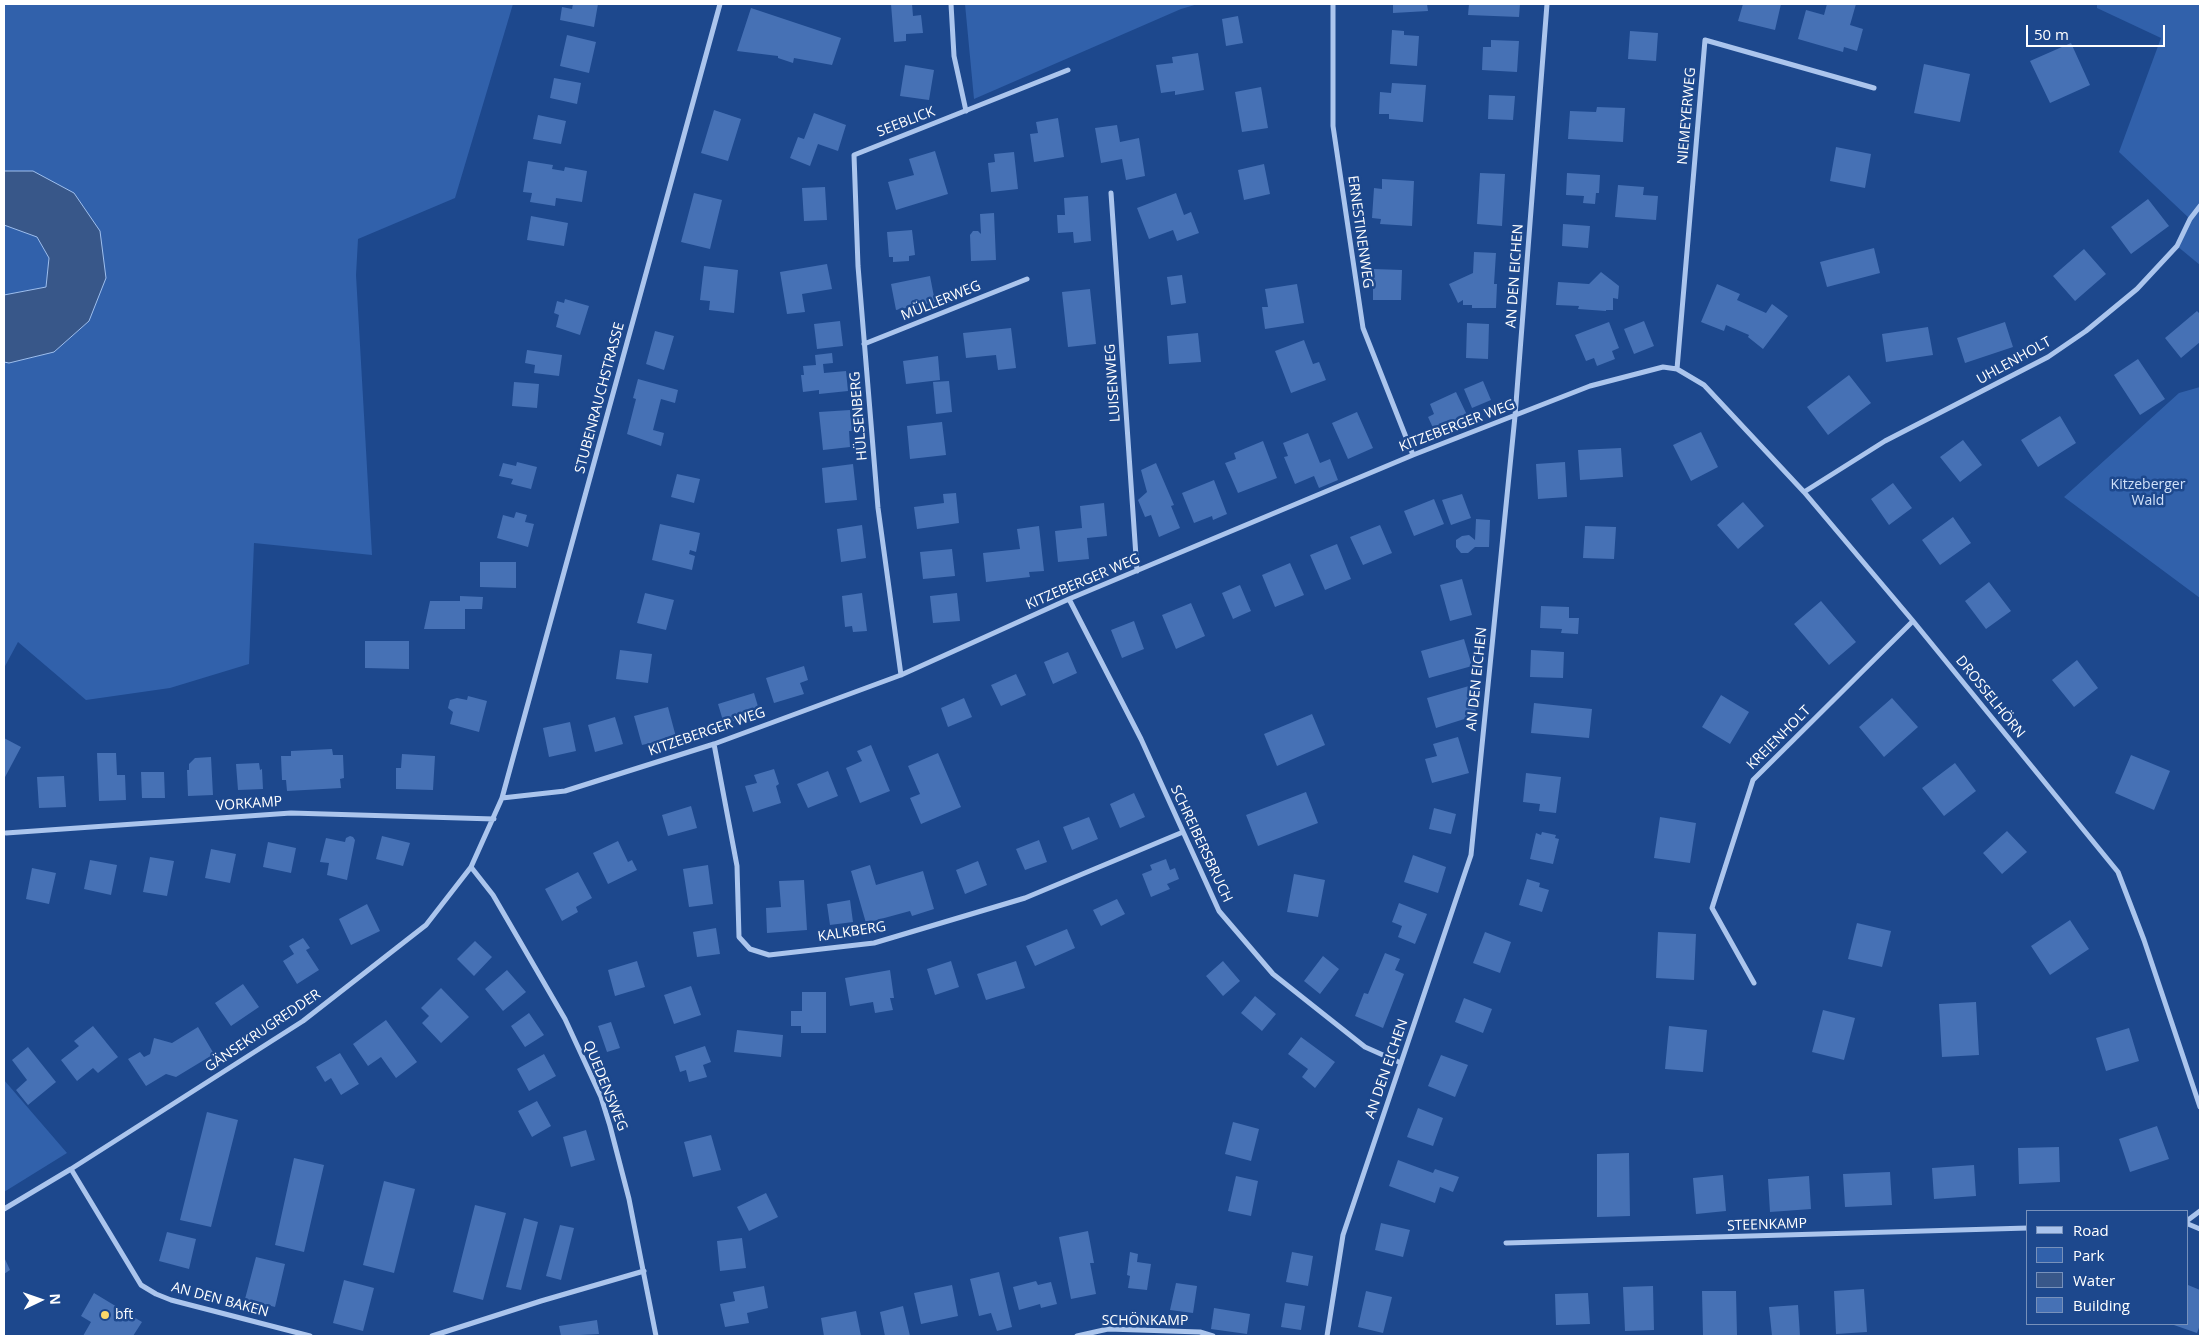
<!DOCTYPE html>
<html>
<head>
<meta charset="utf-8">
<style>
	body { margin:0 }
	#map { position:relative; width:2204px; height:1340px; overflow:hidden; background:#1d488d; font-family:"Open Sans",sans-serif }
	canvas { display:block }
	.frame { position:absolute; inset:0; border:5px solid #fff; pointer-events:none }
	.legend { position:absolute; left:2026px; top:1210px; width:162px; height:115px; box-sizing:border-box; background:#1d488d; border:1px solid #7791bb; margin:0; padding:6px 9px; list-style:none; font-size:15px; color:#fff }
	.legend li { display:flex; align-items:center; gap:10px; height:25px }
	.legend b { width:25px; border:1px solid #7791bb }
	.north { position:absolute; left:15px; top:1275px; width:50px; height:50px; -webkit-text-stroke:4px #1d488d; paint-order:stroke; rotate:87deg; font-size:14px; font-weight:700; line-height:20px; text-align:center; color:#fff }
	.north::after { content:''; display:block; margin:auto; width:18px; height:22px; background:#fff; clip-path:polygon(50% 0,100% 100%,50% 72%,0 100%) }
	.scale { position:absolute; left:2026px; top:25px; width:139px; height:22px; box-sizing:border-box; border:2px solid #fff; border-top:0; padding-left:6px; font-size:15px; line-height:18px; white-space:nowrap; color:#fff; -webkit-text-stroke:4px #1d488d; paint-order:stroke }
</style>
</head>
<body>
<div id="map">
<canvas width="2204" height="1340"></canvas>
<div class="frame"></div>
<ul class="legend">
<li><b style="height:6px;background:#abc5ed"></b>Road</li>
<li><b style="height:14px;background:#3161ab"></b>Park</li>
<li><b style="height:14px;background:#385789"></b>Water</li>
<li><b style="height:14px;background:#4671b5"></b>Building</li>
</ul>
<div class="north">N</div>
<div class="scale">50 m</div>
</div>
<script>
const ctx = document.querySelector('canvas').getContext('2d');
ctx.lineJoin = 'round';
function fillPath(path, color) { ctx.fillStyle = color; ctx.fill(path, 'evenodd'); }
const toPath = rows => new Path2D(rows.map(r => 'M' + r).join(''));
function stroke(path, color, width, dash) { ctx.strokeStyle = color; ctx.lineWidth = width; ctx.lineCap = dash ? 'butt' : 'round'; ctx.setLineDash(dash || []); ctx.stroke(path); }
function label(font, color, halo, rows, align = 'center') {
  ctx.font = font + ' "Open Sans",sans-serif'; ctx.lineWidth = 5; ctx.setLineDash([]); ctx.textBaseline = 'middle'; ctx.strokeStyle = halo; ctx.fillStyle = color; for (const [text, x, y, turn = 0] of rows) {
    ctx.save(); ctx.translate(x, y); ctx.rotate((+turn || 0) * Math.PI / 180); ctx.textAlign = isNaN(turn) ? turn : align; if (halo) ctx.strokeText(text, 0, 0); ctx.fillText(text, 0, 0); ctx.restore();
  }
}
fillPath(toPath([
	[4,4,513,4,455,198,358,239,356,275,372,555,254,543,249,664,170,688,86,700,18,642,4,668,4,362,9,363,54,352,89,321,33,171,4,171],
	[965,4,1198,4,1181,9,974,99],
	[2097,4,2200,4,2200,265,2177,246,2190,219,2119,152,2161,38,2097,8],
	[4,225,37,237,49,258,46,287,4,295],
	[2200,387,2200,598,2064,497,2179,393],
	[4,1080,67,1153,4,1192]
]), '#3161ab');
const water = toPath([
	[4,171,33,171,74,193,100,231,106,278,89,321,54,352,9,363,4,362,4,295,46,287,49,258,37,237,4,225,4,171]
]);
fillPath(water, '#385789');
stroke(water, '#9ebfee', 1);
fillPath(toPath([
	[573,4,598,4,594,27,560,20,562,7,572,9],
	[891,4,912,4,913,16,921,15,923,33,906,34,906,41,894,42],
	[1393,4,1427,4,1428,11,1393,13],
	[1469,4,1520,4,1519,17,1468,15],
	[1743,4,1781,4,1775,30,1738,21],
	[1827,4,1856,4,1850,25,1863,29,1857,51,1844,47,1843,52,1798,39,1806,10,1824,15],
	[751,8,841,38,832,65,794,58,793,63,778,58,778,56,737,51],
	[1238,16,1243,43,1226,46,1222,19],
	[1392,30,1404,31,1404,35,1419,36,1417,66,1390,64],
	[1630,31,1658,33,1656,61,1628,59],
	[567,35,596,42,589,73,560,66],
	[1491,40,1519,41,1517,72,1482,70,1483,47,1491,47],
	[2071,43,2090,85,2050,103,2030,61],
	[1198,53,1204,90,1175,95,1175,91,1161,93,1156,65,1173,63,1172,57],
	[1924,64,1970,74,1960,122,1914,113],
	[905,65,934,70,929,100,900,96],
	[554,78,581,83,577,104,550,98],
	[1392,83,1426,85,1423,122,1389,119,1389,114,1379,114,1380,92,1391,93],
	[1261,87,1268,128,1242,132,1235,92],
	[1489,95,1515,96,1513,120,1488,119],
	[1597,107,1625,108,1623,142,1568,139,1570,111,1596,112],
	[714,110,741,119,728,161,701,153],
	[814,113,846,125,838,151,818,144,810,166,790,158,798,137,804,139],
	[538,115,566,121,561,144,533,139],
	[1058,118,1064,157,1034,162,1030,134,1038,133,1036,122],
	[1117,125,1120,142,1139,138,1145,176,1126,180,1122,159,1101,163,1095,128],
	[1836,147,1871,154,1865,188,1830,181],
	[935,151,948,194,896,210,888,182,914,175,909,159],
	[1014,152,1018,189,991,192,988,163,995,162,994,154],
	[528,161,553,165,552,169,564,171,565,167,587,171,582,202,556,198,555,206,530,202,532,193,523,192],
	[1264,164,1270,194,1244,200,1238,170],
	[1480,173,1505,174,1502,226,1477,224],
	[1567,173,1600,175,1599,193,1596,193,1595,204,1583,203,1584,196,1566,195],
	[1382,179,1414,181,1412,226,1380,224,1381,219,1372,218,1374,188,1382,189],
	[1618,185,1644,187,1643,195,1658,196,1656,220,1615,217],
	[825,187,827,220,804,221,802,188],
	[694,193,722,200,710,249,681,242],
	[1176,193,1184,215,1191,212,1199,233,1177,241,1173,230,1149,239,1137,208],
	[1088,196,1091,241,1074,243,1073,232,1058,233,1057,215,1065,215,1064,198],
	[2148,199,2169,226,2131,254,2111,227],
	[994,213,996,260,971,261,970,235,973,231,978,231,981,234,980,214],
	[531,216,568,223,564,246,527,240],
	[1563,224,1590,226,1588,248,1562,246],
	[912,230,915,255,909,256,909,261,893,262,893,257,889,257,887,232],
	[1874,248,1880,273,1827,287,1820,262],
	[2084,249,2106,274,2075,301,2053,276],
	[1474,252,1496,253,1494,284,1497,284,1496,308,1472,308,1472,305,1463,305,1463,300,1458,303,1449,284,1473,273],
	[827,264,832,289,802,294,805,312,787,314,780,272],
	[704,266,738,270,734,313,709,310,710,301,700,300],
	[1373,269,1402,270,1401,300,1373,300],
	[1601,272,1619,286,1618,299,1613,298,1613,310,1606,310,1606,311,1578,309,1579,306,1556,305,1558,282,1589,284],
	[1182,275,1186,303,1171,305,1167,277],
	[930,276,935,302,896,310,891,284],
	[1297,284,1304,323,1265,329,1262,307,1268,307,1265,289],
	[1717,284,1740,294,1737,300,1766,313,1772,304,1788,316,1763,349,1748,337,1749,335,1726,325,1724,331,1701,322],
	[1090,289,1096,344,1068,347,1062,292],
	[565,299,589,306,580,335,556,327,559,315,554,313,557,301,564,303],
	[2197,311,2200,314,2200,342,2181,358,2165,338],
	[840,321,843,346,817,349,814,324],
	[1644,321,1654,346,1634,354,1624,329],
	[1609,322,1619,348,1612,351,1615,359,1597,366,1594,358,1586,361,1575,335],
	[2005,322,2013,347,1965,363,1957,338],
	[1467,323,1489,324,1488,359,1466,358],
	[1928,327,1933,355,1886,362,1882,334],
	[1011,328,1016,368,998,370,996,355,966,358,963,333],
	[655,331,674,336,664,370,646,364],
	[1198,333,1201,362,1169,364,1167,336],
	[1304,340,1313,364,1319,362,1326,380,1291,393,1275,351],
	[527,350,562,355,559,376,534,373,535,365,525,363],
	[832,353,833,363,823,364,824,373,846,371,848,391,819,394,819,390,803,392,801,375,804,375,803,366,816,365,815,355],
	[938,356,940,380,906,384,903,361],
	[2138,359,2165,399,2140,415,2114,375],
	[1849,375,1871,403,1828,435,1807,407],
	[638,379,678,390,675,403,661,399,653,430,664,433,661,446,627,434,636,399,633,398],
	[949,381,952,412,936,414,933,382],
	[1483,381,1491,400,1472,408,1464,389],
	[514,382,539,384,537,408,512,406],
	[1456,392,1467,415,1434,430,1428,417,1434,414,1430,404],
	[850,410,852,431,849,431,850,447,823,450,819,412],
	[1357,412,1373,448,1348,459,1332,423],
	[2060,416,2076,443,2038,467,2021,440],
	[942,422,946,455,910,459,907,426],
	[1701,432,1718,467,1691,481,1673,445],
	[1308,433,1320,463,1330,459,1338,480,1319,488,1314,476,1295,484,1284,457,1288,456,1283,443],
	[1963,440,1982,465,1960,482,1940,457],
	[1263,441,1277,478,1238,493,1225,463,1236,459,1234,453],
	[1621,448,1623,477,1580,480,1578,450],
	[517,462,537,467,531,489,511,484,513,479,499,476,503,463,516,466],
	[1565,462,1567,497,1538,499,1536,464],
	[1156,463,1174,505,1171,506,1180,528,1159,537,1151,515,1145,517,1138,500,1147,492,1141,470],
	[853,464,857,500,825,503,822,468],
	[677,474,700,479,694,503,671,497],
	[1214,480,1227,514,1213,520,1212,516,1194,523,1182,493],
	[1893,483,1912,508,1889,525,1871,499],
	[956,493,959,523,917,529,914,507,944,503,943,494],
	[1462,494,1471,518,1451,525,1442,500],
	[1434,499,1444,524,1414,536,1404,511],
	[1743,502,1764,526,1738,549,1717,525],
	[1104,503,1107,536,1087,538,1089,559,1058,562,1055,531,1082,528,1080,506],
	[516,512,527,515,525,522,534,524,528,547,497,538,503,515,514,518],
	[1953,517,1971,543,1940,565,1922,540],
	[1476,519,1490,520,1489,547,1475,547,1468,553,1461,553,1456,547,1456,540,1462,536,1469,535,1475,540],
	[660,524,700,533,696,552,690,550,689,554,695,556,692,570,652,560],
	[862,525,866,558,841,562,837,529],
	[1380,525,1392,553,1363,565,1350,537],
	[1039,526,1044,571,1029,572,1030,577,986,582,983,553,1020,549,1017,529],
	[1585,526,1616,527,1614,559,1583,558],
	[1337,544,1351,579,1325,590,1310,555],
	[952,549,955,576,923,579,920,552],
	[480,562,516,562,516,588,480,587],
	[1290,563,1304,595,1275,607,1262,575],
	[1462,579,1472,615,1450,621,1440,585],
	[1989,582,2011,611,1986,629,1965,601],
	[1240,585,1251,611,1233,619,1222,593],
	[645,593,674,600,666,630,637,623],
	[862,593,867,631,853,632,852,626,845,627,842,596],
	[957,593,960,621,933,623,930,596],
	[460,596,483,597,482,609,465,609,465,629,424,629,430,601,460,601],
	[1821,601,1856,642,1829,665,1794,624],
	[1191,603,1205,636,1176,649,1162,615],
	[1541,606,1569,607,1569,618,1579,618,1578,634,1561,633,1562,629,1540,628],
	[1134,621,1144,649,1122,658,1111,630],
	[1464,639,1472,666,1429,678,1421,651],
	[365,641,409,641,409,669,365,668],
	[620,650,652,654,648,683,616,679],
	[1531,650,1564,652,1563,678,1530,677],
	[1068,652,1077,673,1053,684,1044,662],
	[2077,660,2098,688,2074,707,2052,680],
	[804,666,808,680,800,683,804,694,774,703,766,678],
	[1016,674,1026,695,1001,706,991,685],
	[1469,686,1477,715,1436,728,1427,698],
	[754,693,760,713,724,724,718,704],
	[1721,695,1749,712,1730,744,1702,727],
	[468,696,487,701,479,732,450,724,453,712,448,708,450,700,457,698,467,700],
	[964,698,972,717,948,727,941,708],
	[1892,698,1918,727,1884,757,1859,727],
	[1534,703,1592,709,1589,738,1531,733],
	[668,707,676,737,642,745,634,716],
	[1312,714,1325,745,1277,766,1264,734],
	[615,717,623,744,595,752,588,725],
	[570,722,576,751,549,757,543,728],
	[1458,737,1469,773,1432,783,1425,759,1437,756,1433,744],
	[4,738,21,747,4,779],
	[871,745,890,791,860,803,846,768,862,761,857,751],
	[332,749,333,755,343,755,344,778,340,779,341,788,287,791,286,780,282,780,281,756,291,756,291,751],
	[97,753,116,753,117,775,125,775,126,800,99,801],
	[938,753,961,807,921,824,910,798,920,794,908,766],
	[402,754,435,756,433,790,396,789,396,768,401,768],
	[2131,755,2170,771,2154,810,2115,793],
	[211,757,213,795,188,796,187,770,189,770,189,764,195,758],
	[259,763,260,770,262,769,263,789,238,790,236,764],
	[1955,763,1976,791,1944,816,1922,788],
	[774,769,779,784,776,786,781,803,753,812,745,786,757,783,754,775],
	[828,771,838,796,808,808,797,784],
	[141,772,164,772,165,798,142,798],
	[1526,773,1561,777,1556,813,1539,811,1540,804,1523,802],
	[64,776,66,807,39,808,37,777],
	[1306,792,1318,823,1258,846,1246,815],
	[1134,793,1145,817,1120,828,1110,804],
	[691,806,697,828,668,836,662,815],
	[1434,808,1456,814,1451,834,1429,829],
	[1089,817,1098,839,1072,850,1063,827],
	[1660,817,1696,823,1690,863,1654,858],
	[2007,831,2027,852,2002,874,1983,853],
	[1542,832,1556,835,1555,838,1559,839,1553,864,1530,859,1536,833,1541,835],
	[350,836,353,837,355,840,347,880,327,875,329,863,320,862,326,838,345,842,346,838],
	[382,836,410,843,403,866,376,859],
	[1039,840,1047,862,1025,870,1016,849],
	[618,841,628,862,632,860,637,870,608,884,593,853],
	[268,842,296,848,291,873,263,867],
	[211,849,236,854,230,883,205,878],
	[1413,855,1446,867,1438,893,1404,882],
	[150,857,174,861,167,896,143,892],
	[1166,859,1170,870,1175,868,1179,879,1167,884,1170,889,1151,897,1142,874,1152,870,1150,865],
	[90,860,117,865,111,895,84,889],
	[978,861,987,885,965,894,956,870],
	[708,865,713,904,689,907,683,869],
	[870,865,876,885,923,871,934,909,912,916,910,911,866,923,851,871],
	[32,868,56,873,49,904,26,899],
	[578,872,592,898,576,907,578,912,562,921,545,889],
	[1294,874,1325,880,1318,917,1287,912],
	[1527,879,1540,883,1539,887,1549,890,1542,912,1519,905],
	[804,880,807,930,767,933,766,908,781,907,779,881],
	[1117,899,1125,914,1101,926,1093,910],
	[850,900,853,922,830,925,827,904],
	[1399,903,1427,914,1415,944,1398,937,1402,926,1392,922],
	[367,904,380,931,351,945,339,919],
	[2070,920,2089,949,2050,975,2031,946],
	[1857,923,1891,931,1882,967,1848,959],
	[716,928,720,954,697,957,693,932],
	[1067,929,1075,948,1035,966,1026,946],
	[1485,932,1511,942,1500,973,1473,963],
	[1658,932,1696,934,1694,980,1656,978],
	[303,938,310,948,306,950,319,970,297,984,283,961,294,954,289,946],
	[475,941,492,957,474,976,457,959],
	[1385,953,1400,959,1395,970,1404,974,1383,1028,1355,1016,1364,993,1368,994],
	[1323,956,1339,969,1320,994,1304,981],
	[637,961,645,987,615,996,608,970],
	[951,961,959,987,935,995,927,969],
	[1016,961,1025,988,986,1000,977,974],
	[1223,961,1240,981,1223,996,1206,976],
	[507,970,526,992,503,1011,485,989],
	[890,970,894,998,890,998,893,1010,875,1013,873,1002,850,1006,845,978],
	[243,984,259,1007,231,1026,215,1003],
	[691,986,701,1015,674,1024,664,995],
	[441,988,469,1017,441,1043,422,1023,429,1016,421,1008],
	[802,992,826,992,826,1033,801,1033,801,1026,791,1026,791,1011,802,1011],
	[1255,996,1276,1014,1262,1031,1241,1013],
	[1464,998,1492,1009,1483,1033,1455,1022],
	[1976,1002,1979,1055,1942,1057,1939,1004],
	[1823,1010,1855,1018,1844,1060,1812,1052],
	[529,1013,544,1035,525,1047,511,1026],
	[386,1020,417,1062,396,1078,381,1057,368,1066,353,1044],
	[611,1022,620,1048,607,1052,598,1026],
	[93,1026,118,1057,98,1073,93,1068,77,1081,61,1060,79,1046,74,1041],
	[1669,1026,1707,1030,1703,1072,1665,1069],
	[198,1027,214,1054,176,1077,166,1074,146,1086,128,1059,140,1052,144,1057,150,1054,154,1038,172,1043],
	[2129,1028,2139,1061,2106,1071,2096,1038],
	[737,1030,783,1035,781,1057,734,1052],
	[1301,1037,1335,1062,1315,1088,1302,1077,1308,1069,1288,1054],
	[705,1046,711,1062,703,1065,707,1077,689,1082,686,1070,680,1072,675,1056],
	[28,1047,56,1082,28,1105,16,1090,27,1080,12,1060],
	[340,1053,359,1084,341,1095,331,1078,325,1082,316,1067],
	[544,1054,556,1076,529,1091,517,1069],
	[1441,1055,1468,1065,1455,1097,1428,1086],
	[537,1101,551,1126,532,1137,518,1111],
	[1418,1108,1443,1118,1433,1146,1407,1137],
	[207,1112,238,1120,211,1227,180,1220],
	[1233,1122,1259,1129,1251,1161,1225,1154],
	[2157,1126,2169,1159,2130,1172,2119,1139],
	[586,1130,595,1160,571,1167,563,1137],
	[711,1135,721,1170,693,1177,684,1142],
	[2059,1147,2060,1182,2019,1184,2018,1148],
	[1629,1153,1630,1216,1597,1217,1597,1154],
	[294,1158,324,1165,304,1252,275,1245],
	[1398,1160,1433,1173,1435,1169,1459,1177,1453,1192,1440,1187,1435,1203,1389,1186],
	[1974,1165,1976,1196,1934,1199,1932,1168],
	[1890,1172,1892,1205,1845,1207,1843,1174],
	[1723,1175,1726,1211,1696,1214,1693,1178],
	[1236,1176,1258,1181,1251,1216,1228,1211],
	[1809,1176,1811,1209,1770,1212,1768,1179],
	[384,1181,415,1189,394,1273,363,1265],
	[766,1193,778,1217,749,1231,737,1207],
	[475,1205,506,1213,483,1300,453,1292],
	[524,1218,538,1222,521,1290,506,1287],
	[1381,1223,1410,1230,1403,1257,1375,1250],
	[560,1225,574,1228,561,1280,546,1276],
	[1088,1231,1094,1263,1090,1263,1096,1294,1071,1299,1059,1237],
	[167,1232,196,1239,189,1269,159,1261],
	[742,1238,746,1268,720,1271,717,1241],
	[1130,1252,1138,1254,1137,1262,1151,1264,1147,1290,1128,1288,1130,1276,1127,1275],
	[1292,1252,1313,1256,1308,1286,1286,1282],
	[4,1257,10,1270,4,1274],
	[256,1257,285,1264,275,1307,245,1299],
	[999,1272,1012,1327,997,1331,991,1313,979,1316,970,1279],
	[344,1280,374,1288,363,1331,333,1323],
	[1036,1281,1038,1285,1051,1282,1057,1304,1041,1308,1040,1304,1019,1310,1013,1287],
	[1176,1283,1197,1286,1193,1313,1170,1310],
	[952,1285,958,1316,921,1324,914,1293],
	[2188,1285,2200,1290,2200,1325,2197,1333,2171,1324,2188,1324],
	[764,1286,768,1308,747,1313,749,1323,725,1327,720,1304,735,1301,733,1292],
	[1653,1286,1654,1330,1625,1331,1623,1287],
	[1864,1289,1867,1332,1836,1334,1834,1291],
	[1366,1291,1392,1297,1383,1333,1358,1327],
	[1702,1291,1736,1291,1737,1335,1703,1335],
	[94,1293,142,1322,133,1336,83,1336,91,1322,81,1316],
	[1588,1293,1590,1324,1556,1325,1555,1294],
	[1285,1303,1305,1306,1301,1330,1281,1327],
	[1798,1305,1800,1336,1772,1336,1769,1307],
	[903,1306,910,1336,885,1336,880,1312],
	[1214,1308,1250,1314,1247,1334,1211,1329],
	[856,1311,861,1336,824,1336,821,1318],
	[597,1320,599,1334,561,1336,559,1326]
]), '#4671b5');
stroke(toPath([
	[951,4,954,56,966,111],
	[1333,4,1333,126,1363,328,1413,455],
	[1111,193,1137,571],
	[864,344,1027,279],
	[1677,369,1705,40,1874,88],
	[1804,492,1885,441,2048,357,2086,331,2137,289,2177,246,2190,219,2200,206],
	[1069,599,1141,739,1219,911,1273,974,1365,1047,1401,1063],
	[901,675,878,508,858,266,854,155,1068,70],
	[714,744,737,866,739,937,750,949,769,955,874,943,1025,898,1183,832],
	[502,798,565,791,714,744,901,675,1069,599,1413,455,1590,386,1663,367,1677,369,1704,385,1804,492,1913,621,2118,872,2144,940,2200,1107],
	[6,833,291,813,494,819],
	[471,867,493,895,565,1019,601,1097,610,1126,629,1199,656,1336],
	[1754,983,1712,908,1753,780,1913,621],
	[71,1169,141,1285,156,1294,171,1300,310,1336],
	[4,1209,71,1169,303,1021,426,925,471,867,502,798,720,4],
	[2188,1220,2200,1211],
	[2188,1224,2200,1229],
	[1506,1243,2028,1228],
	[432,1336,541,1301,644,1271],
	[1077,1336,1108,1329,1200,1332,1213,1336],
	[1327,1336,1343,1235,1471,855,1515,416,1547,4]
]), '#abc5ed', 5);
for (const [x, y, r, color] of [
	[105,1315,5,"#fcd969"]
]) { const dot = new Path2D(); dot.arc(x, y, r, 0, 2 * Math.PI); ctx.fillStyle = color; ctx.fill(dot); stroke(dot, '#1d488d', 2); }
label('14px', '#fff', '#1d488d', [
	["NIEMEYERWEG",1687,116,-85],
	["SEEBLICK",906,122,-21],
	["ERNESTINENWEG",1360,232,82],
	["AN DEN EICHEN",1515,276,-86],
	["MÜLLERWEG",941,301,-22],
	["UHLENHOLT",2014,361,-29],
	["LUISENWEG",1113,383,-94],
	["STUBENRAUCHSTRASSE",600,398,-75],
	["HÜLSENBERG",859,416,-95],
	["KITZEBERGER WEG",1457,426,-21],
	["KITZEBERGER WEG",1083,582,-23],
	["AN DEN EICHEN",1477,679,-84],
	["DROSSELHÖRN",1990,697,51],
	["KITZEBERGER WEG",707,732,-19],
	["KREIENHOLT",1779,738,-45],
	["VORKAMP",249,804,-4],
	["SCHREIBERSBRUCH",1201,844,65],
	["KALKBERG",852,932,-9],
	["GÄNSEKRUGREDDER",263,1031,-34],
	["AN DEN EICHEN",1387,1069,-71],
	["QUEDENSWEG",605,1086,68],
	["STEENKAMP",1767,1225,-2],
	["AN DEN BAKEN",220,1300,15],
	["SCHÖNKAMP",1145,1321]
]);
label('14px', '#d0e1f9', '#1d488d', [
	["Kitzeberger",2148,485],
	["Wald",2148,501]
]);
label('14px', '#fff', '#1d488d', [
	["bft",115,1315]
], 'left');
</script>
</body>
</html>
